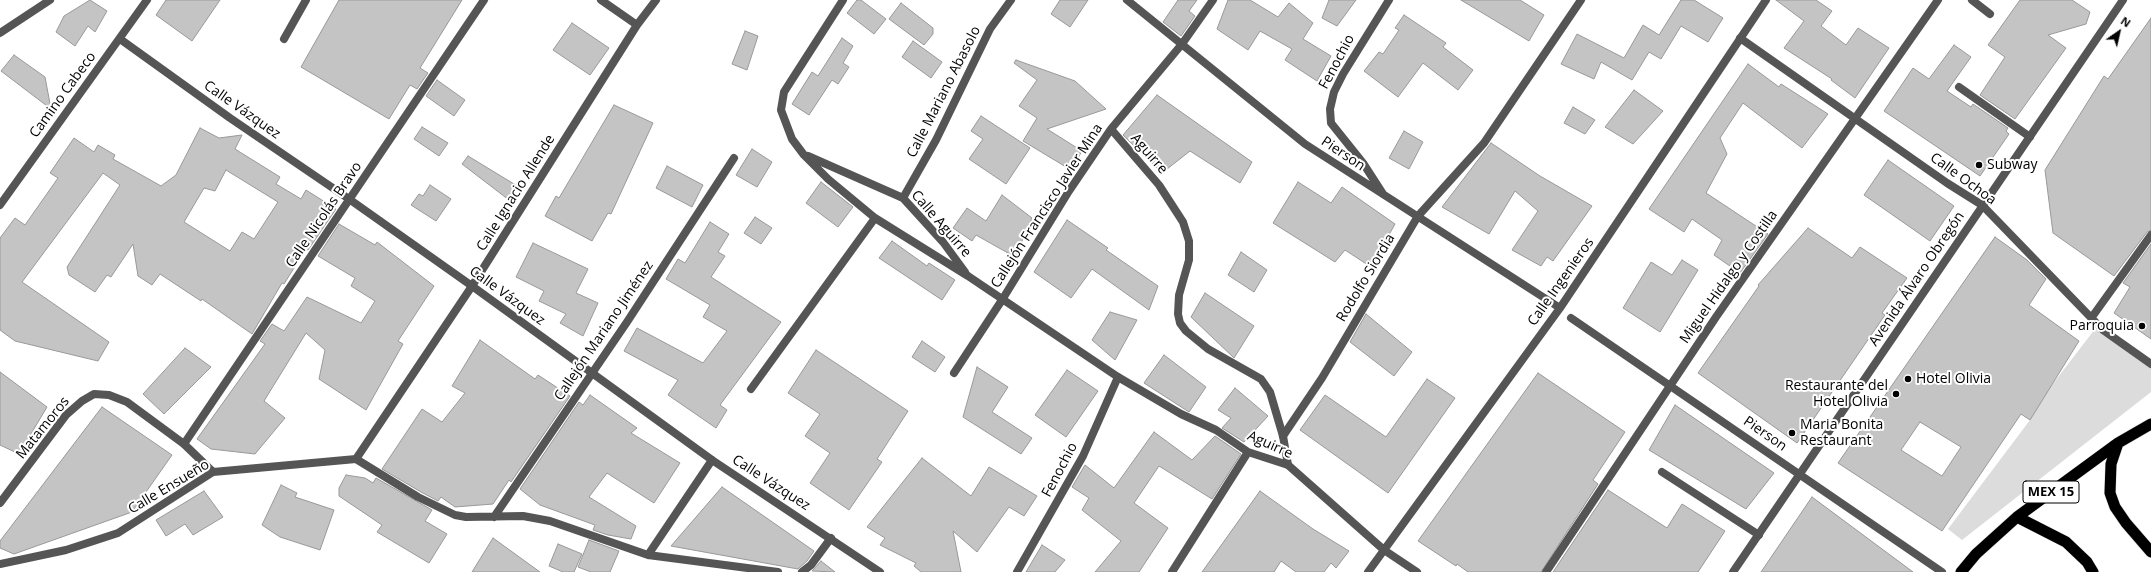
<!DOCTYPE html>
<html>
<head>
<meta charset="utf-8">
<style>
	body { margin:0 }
	#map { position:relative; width:2151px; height:572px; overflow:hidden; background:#fff; font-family:"Open Sans",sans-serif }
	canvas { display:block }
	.north { position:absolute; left:2099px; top:12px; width:40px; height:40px; -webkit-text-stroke:3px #fff; paint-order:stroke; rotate:34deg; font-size:11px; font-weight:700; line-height:16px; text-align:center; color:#000 }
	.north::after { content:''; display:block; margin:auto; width:14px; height:18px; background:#000; clip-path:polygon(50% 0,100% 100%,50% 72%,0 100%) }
</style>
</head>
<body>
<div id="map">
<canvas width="2151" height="572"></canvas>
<div class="north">N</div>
</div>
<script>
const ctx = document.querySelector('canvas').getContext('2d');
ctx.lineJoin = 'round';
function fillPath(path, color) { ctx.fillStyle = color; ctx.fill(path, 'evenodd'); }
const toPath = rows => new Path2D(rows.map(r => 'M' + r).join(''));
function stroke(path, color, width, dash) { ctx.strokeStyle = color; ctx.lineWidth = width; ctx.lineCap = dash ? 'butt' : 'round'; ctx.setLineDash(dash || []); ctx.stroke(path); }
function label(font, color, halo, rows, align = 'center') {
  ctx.font = font + ' "Open Sans",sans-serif'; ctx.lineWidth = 4; ctx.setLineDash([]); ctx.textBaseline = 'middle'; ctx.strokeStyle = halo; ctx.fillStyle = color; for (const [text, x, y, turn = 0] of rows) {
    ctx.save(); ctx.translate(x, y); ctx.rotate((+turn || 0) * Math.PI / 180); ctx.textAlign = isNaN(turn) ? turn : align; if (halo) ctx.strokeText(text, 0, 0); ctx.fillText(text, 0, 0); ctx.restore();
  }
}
fillPath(toPath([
	[2095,329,2151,367,2151,392,1962,540,1948,529,2030,420,2045,394]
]), '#dcdcdc');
const building = toPath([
	[90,0,107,11,95,32,88,26,75,46,56,32,64,16,90,0],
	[166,0,220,0,192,41,156,15,166,0],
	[339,0,462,0,420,68,428,73,417,89,410,85,389,119,301,67,339,0],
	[857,0,861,0,886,19,874,34,847,13,857,0],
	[1060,0,1088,0,1070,27,1051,14,1060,0],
	[1178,0,1197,0,1189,11,1195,16,1181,36,1163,22,1178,0],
	[1228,0,1250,0,1278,17,1289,3,1313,23,1303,39,1331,56,1317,81,1285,60,1292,49,1260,31,1248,50,1217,29,1228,0],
	[1329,0,1356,0,1337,26,1322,18,1329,0],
	[1461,0,1520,0,1544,15,1529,41,1461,0],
	[1681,0,1694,0,1723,18,1708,42,1681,26,1661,59,1649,52,1632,80,1601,62,1594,79,1561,64,1577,34,1624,58,1643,25,1659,35,1681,0],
	[1776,0,1816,0,1832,11,1821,26,1846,45,1858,28,1889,48,1855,98,1831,80,1832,79,1784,48,1804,21,1776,0],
	[2020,0,2072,0,2090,12,2086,24,2048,35,2066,48,2015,119,1980,95,2005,57,1988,45,2020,0],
	[901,3,933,28,933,34,924,45,889,19,901,3],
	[1404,15,1446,43,1443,47,1473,70,1458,90,1423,63,1398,97,1364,71,1379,52,1383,54,1399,30,1395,28,1404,15],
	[2151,18,2151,230,2147,232,2114,276,2053,233,2045,170,2104,76,2108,79,2151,18],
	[572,23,609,48,590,75,553,50,572,23],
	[745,31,758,36,747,70,732,64,745,31],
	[842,38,853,46,843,63,849,67,838,84,832,80,809,115,792,104,812,72,818,76,842,38],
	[913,41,942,62,931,78,902,57,913,41],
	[1954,45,1971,57,1947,91,1971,107,1973,104,2008,128,2006,131,2009,134,1980,176,1884,111,1913,68,1929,79,1954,45],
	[14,55,45,77,51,109,1,71,14,55],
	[1016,60,1075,81,1106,109,1047,129,1082,151,1071,170,1023,141,1037,118,1019,106,1037,80,1014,63,1016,60],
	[1748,64,1779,87,1781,84,1828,114,1802,148,1743,103,1720,138,1727,154,1706,193,1768,234,1740,273,1714,255,1722,240,1692,219,1684,232,1649,209,1748,64],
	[437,80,465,100,454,116,426,96,437,80],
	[1634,90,1663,111,1633,144,1605,127,1634,90],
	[1157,95,1252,162,1240,183,1190,151,1162,173,1123,135,1157,95],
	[614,105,653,123,611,214,608,213,592,241,545,216,556,196,559,198,614,105],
	[1573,107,1595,120,1585,134,1564,123,1573,107],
	[981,116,1030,148,1006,184,969,159,983,139,971,131,981,116],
	[422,127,448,143,439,156,414,139,422,127],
	[200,128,219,138,242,135,235,149,280,177,276,184,301,199,306,190,336,209,308,250,306,249,284,284,282,283,252,334,202,299,201,301,160,274,152,285,138,276,133,244,111,277,107,275,95,292,69,275,67,267,120,185,103,173,22,282,109,342,98,361,15,341,0,330,0,238,15,218,25,225,58,178,50,173,74,138,94,152,98,145,115,155,113,159,161,186,176,175,200,128],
	[226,170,278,202,254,239,242,232,230,251,184,222,204,188,215,191,226,170],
	[1404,131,1423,142,1409,169,1389,158,1404,131],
	[1491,143,1540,176,1592,206,1553,261,1547,257,1541,266,1512,250,1538,211,1515,191,1489,234,1442,207,1491,143],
	[752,149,772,162,757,187,736,175,752,149],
	[468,156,519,187,509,200,462,164,468,156],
	[1888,160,1954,206,1930,241,1864,195,1888,160],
	[667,166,703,185,692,207,656,188,667,166],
	[821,182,853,207,838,227,806,203,821,182],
	[1298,182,1331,203,1342,187,1395,224,1371,267,1345,250,1335,262,1273,223,1298,182],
	[430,185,451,199,436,221,411,205,419,194,423,196,430,185],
	[1002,195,1032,218,1015,257,976,235,972,241,953,228,967,208,986,221,1002,195],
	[755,217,772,228,761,244,744,233,755,217],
	[1067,220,1108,248,1106,250,1158,286,1149,310,1092,269,1071,298,1034,272,1067,220],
	[710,222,729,234,718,252,725,256,711,277,781,322,720,405,727,410,716,428,668,395,678,380,624,351,637,328,703,363,727,331,703,317,710,305,666,279,678,259,685,263,710,222],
	[339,224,375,245,377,242,434,286,398,341,403,344,366,410,319,379,325,350,306,333,264,401,285,418,255,454,211,449,197,439,265,344,260,341,272,324,284,331,307,297,361,323,375,301,351,286,355,278,318,256,339,224],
	[1808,228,1852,258,1860,247,1907,278,1882,313,1885,315,1797,443,1698,373,1759,286,1758,285,1808,228],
	[1995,237,2027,260,2046,279,2029,305,2079,341,2030,420,2021,414,1942,531,1838,463,1995,237],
	[1920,422,1961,447,1942,476,1901,450,1920,422],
	[892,241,927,266,929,263,955,280,942,300,879,258,892,241],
	[533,243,588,269,576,293,598,303,583,336,560,323,566,314,539,301,544,291,516,277,533,243],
	[2151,244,2151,339,2114,313,2130,287,2123,283,2151,244],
	[1241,252,1267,270,1254,292,1228,275,1241,252],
	[1682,260,1698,270,1660,332,1623,308,1651,262,1672,275,1682,260],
	[1205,293,1254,326,1234,358,1191,317,1205,293],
	[1110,312,1137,320,1115,360,1092,340,1110,312],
	[1366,314,1412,352,1394,376,1350,342,1366,314],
	[480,340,535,379,538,375,570,396,511,482,509,480,493,504,455,507,441,497,438,501,421,492,382,469,422,409,442,422,465,393,452,386,480,340],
	[922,341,945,357,935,372,912,357,922,341],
	[185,348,211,367,164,414,143,394,185,348],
	[816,350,908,411,877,459,882,462,849,510,810,483,830,453,805,436,820,414,788,393,816,350],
	[1164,355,1206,387,1189,412,1144,383,1164,355],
	[977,367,1008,387,992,412,1032,438,1021,454,963,417,977,367],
	[1067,370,1098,391,1066,437,1035,415,1067,370],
	[0,372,47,407,19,454,0,445,0,372],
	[1538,373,1625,432,1593,480,1598,484,1541,572,1468,572,1457,564,1456,566,1418,541,1538,373],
	[1427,379,1455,398,1388,493,1300,430,1325,395,1386,437,1427,379],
	[1235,388,1268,416,1244,442,1222,428,1231,418,1218,410,1235,388],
	[590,395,637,428,631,433,680,463,654,503,607,473,589,497,636,526,631,539,608,535,593,530,595,525,540,505,520,489,579,402,583,405,590,395],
	[1675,405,1774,473,1746,509,1649,450,1675,405],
	[102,407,172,455,132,512,14,554,0,548,0,541,102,407],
	[1154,432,1192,460,1215,436,1241,454,1212,499,1159,466,1134,503,1168,528,1139,572,1095,572,1121,541,1082,510,1089,498,1072,487,1085,465,1114,488,1154,432],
	[922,458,971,496,989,467,1037,496,1024,516,1009,507,977,552,953,531,961,572,921,572,914,566,916,563,880,545,885,538,867,527,922,458],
	[346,475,365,478,373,483,376,478,432,510,425,521,447,534,429,563,377,532,382,525,339,496,339,488,346,475],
	[281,485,297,493,295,497,334,510,320,550,280,537,262,525,281,485],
	[722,487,814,551,807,561,798,569,671,546,722,487],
	[1608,490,1667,528,1682,504,1725,531,1698,572,1553,572,1608,490],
	[204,491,223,517,193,535,185,524,166,536,156,520,204,491],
	[1260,491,1313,529,1349,551,1336,568,1331,563,1324,572,1296,572,1281,561,1274,572,1202,572,1260,491],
	[1812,497,1913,572,1761,572,1812,497],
	[493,538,540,572,472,572,493,538],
	[589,540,619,551,610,572,591,572,578,567,589,540],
	[558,544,582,554,574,572,563,572,549,566,558,544],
	[1042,545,1065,560,1055,572,1026,572,1042,545],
	[821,561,835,572,812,571,821,561]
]);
fillPath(building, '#c4c4c4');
stroke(building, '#999', 1);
const trunk = toPath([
	[2118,443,2111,464,2110,493,2115,507,2126,523,2151,552],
	[2017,517,2066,542,2087,562,2093,572],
	[1961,572,1976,554,2017,517,2118,443,2151,424]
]);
stroke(trunk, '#dbdbdb', 12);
stroke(toPath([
	[1972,0,1990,14],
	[1959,87,2030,137],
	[1662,472,1759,535]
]), '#555', 8);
stroke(toPath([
	[1982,205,2103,330,2151,364],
	[2092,317,2151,235],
	[1118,377,1181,414,1216,430,1248,452,1288,465],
	[1283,436,1322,378,1418,216,1484,143,1581,0],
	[1172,572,1248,452]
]), '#555', 8);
stroke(toPath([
	[601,0,637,25],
	[843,0,784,92,781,110,792,139,804,155,828,179,875,218,968,276,1118,377,1083,456,1017,572],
	[1127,0,1305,144,1560,308],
	[0,33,50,0],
	[1740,38,1947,183,1982,205],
	[120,39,230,118,349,199,472,286,637,25,656,0],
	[284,39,306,0],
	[1111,129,1159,185,1183,222,1189,241,1189,260,1179,295,1178,314,1180,323,1186,331,1208,349,1261,379,1270,392,1283,436,1288,465,1384,550,1417,572],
	[808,156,903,198,943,242,965,272],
	[1383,194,1363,163,1331,123,1330,109,1334,92,1343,74,1389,0],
	[903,198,936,140,990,29,1011,0],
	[0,205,147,0],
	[1571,318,1942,572],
	[954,373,1002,300,1069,191,1111,129,1182,44,1213,0],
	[751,389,875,218],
	[184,444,484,0],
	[356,459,418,497,455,515,466,517,523,516,550,521,648,555,778,572],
	[494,517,627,322,734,158],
	[648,555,712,460],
	[802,572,811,565,831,538],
	[1368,572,1560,308,1766,0],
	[1546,572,1716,317,1938,0]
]), '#555', 8);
stroke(toPath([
	[0,503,66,415,82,401,94,394,109,395,127,402,184,444,213,472],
	[0,564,66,550,118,533,213,472,356,459,472,286,712,460,880,572],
	[1733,572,2123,0]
]), '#555', 8);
stroke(trunk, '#000', 11);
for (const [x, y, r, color] of [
	[1979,165,4,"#000"],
	[2142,326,4,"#000"],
	[1908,379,4,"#000"],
	[1896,394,4,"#000"],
	[1792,433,4,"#000"]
]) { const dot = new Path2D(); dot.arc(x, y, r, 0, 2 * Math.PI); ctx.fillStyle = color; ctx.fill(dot); stroke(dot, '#fff', 1.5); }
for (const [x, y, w] of [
	[2051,492,56]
]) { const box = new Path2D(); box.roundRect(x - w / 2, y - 11, w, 22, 3); ctx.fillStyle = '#fff'; ctx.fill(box); stroke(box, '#000', 1); }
label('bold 13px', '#000', null, [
	["MEX 15",2051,492]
]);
label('14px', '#000', '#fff', [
	["Fenochio",1337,62,-62],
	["Calle Mariano Abasolo",944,92,-63],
	["Camino Cabeco",63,95,-54],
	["Calle Vázquez",242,110,35],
	["Aguirre",1149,154,49],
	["Pierson",1343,154,34],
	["Calle Ochoa",1963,179,36],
	["Calle Ignacio Allende",516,193,-58],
	["Callejón Francisco Javier Mina",1047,206,-57],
	["Calle Nicolás Bravo",324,215,-56],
	["Calle Aguirre",941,224,49],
	["Miguel Hidalgo y Costilla",1729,277,-55],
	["Rodolfo Siordia",1366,278,-59],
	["Avenida Álvaro Obregón",1917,279,-56],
	["Calle Ingenieros",1561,282,-55],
	["Calle Vázquez",507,296,36],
	["Callejón Mariano Jiménez",604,331,-56],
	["Matamoros",43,428,-51],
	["Pierson",1765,434,35],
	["Aguirre",1270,445,24],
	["Fenochio",1060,470,-62],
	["Calle Vázquez",771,483,33],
	["Calle Ensueño",169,487,-31]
]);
label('14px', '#000', '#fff', [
	["Subway",1987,165],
	["Parroquia",2134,326,"right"],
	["Hotel Olivia",1916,379],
	["Restaurante del",1888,386,"right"],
	["Hotel Olivia",1888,402,"right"],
	["Maria Bonita",1800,425],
	["Restaurant",1800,441]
], 'left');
</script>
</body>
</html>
